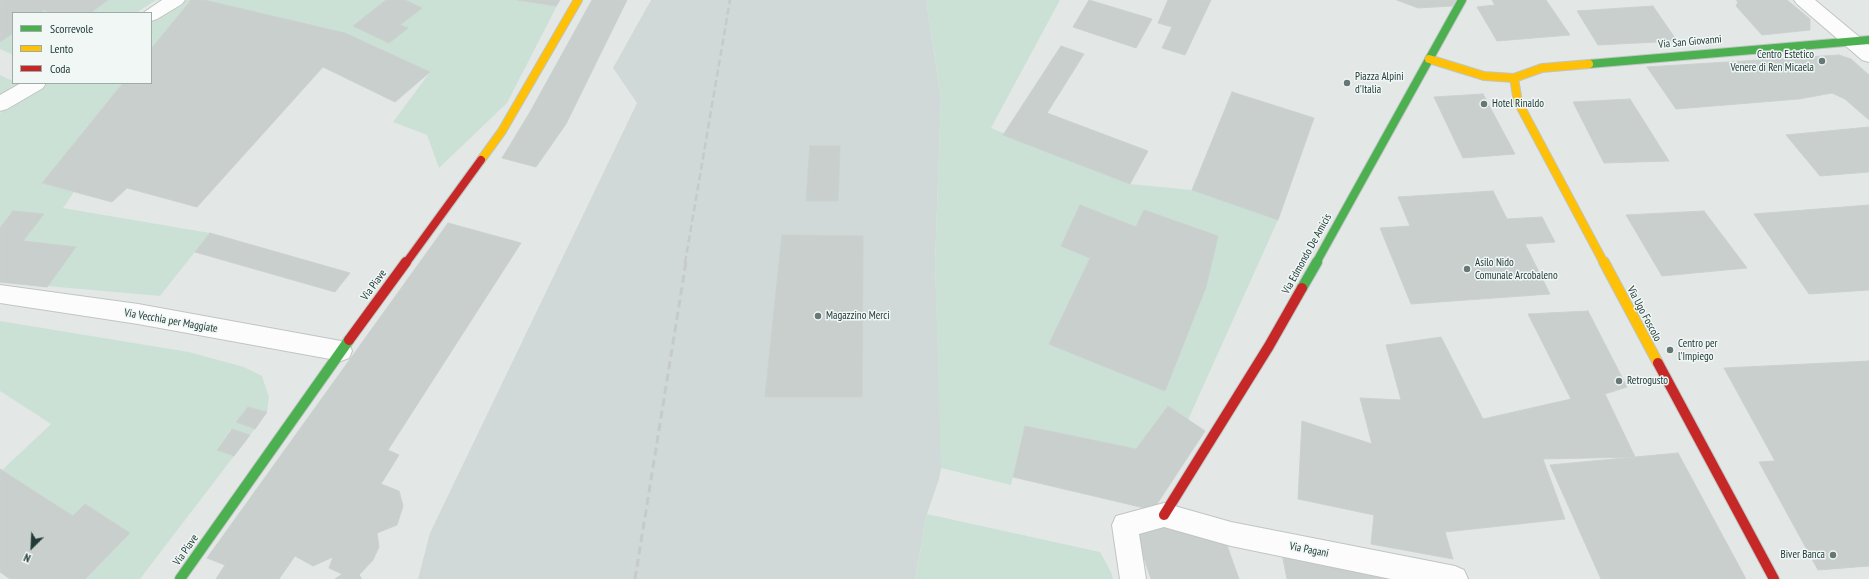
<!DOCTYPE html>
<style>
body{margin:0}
#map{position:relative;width:1869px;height:579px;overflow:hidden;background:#e3e8e7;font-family:"PT Sans Narrow",sans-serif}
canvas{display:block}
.legend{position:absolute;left:12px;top:12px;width:140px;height:72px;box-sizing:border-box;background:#f0f7f5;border:1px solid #9daca9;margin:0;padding:5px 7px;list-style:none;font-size:12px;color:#213b38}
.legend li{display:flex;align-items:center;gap:8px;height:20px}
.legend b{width:20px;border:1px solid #9daca9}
.north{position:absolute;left:12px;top:527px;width:40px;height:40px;-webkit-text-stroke:3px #f0f7f5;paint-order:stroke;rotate:204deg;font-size:11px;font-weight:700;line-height:16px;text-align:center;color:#213b38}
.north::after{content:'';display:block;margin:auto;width:14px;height:18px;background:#213b38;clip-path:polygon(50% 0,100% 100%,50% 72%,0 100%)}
</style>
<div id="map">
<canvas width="1869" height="579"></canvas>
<ul class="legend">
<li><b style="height:5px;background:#4caf50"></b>Scorrevole</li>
<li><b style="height:5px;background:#ffc107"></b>Lento</li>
<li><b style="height:5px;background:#c62828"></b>Coda</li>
</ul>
<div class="north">N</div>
</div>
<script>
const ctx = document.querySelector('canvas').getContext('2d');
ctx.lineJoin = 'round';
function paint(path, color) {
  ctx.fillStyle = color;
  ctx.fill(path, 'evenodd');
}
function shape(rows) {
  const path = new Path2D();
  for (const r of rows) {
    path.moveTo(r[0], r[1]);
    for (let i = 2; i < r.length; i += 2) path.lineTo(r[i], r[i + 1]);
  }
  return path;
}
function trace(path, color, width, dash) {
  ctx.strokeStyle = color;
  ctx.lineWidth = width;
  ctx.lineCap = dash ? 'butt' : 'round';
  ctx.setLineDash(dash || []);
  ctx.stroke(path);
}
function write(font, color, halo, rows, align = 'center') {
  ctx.font = font + ' "PT Sans Narrow",sans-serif';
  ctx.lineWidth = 3;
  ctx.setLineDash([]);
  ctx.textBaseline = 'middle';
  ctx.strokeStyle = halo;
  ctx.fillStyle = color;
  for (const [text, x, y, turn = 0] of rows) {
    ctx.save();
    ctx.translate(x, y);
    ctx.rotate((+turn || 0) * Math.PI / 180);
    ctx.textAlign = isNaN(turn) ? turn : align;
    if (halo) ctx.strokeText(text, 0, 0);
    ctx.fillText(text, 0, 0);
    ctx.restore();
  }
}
paint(shape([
 [651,0,926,0,941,99,935,263,942,464,939,479,927,514,915,579,418,579,430,533,637,103,613,68]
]), '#d0d9d7');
paint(shape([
 [0,0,156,0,136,13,13,13,13,55,0,49],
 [183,0,191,0,151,49,151,20],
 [204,0,560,0,507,103,439,168,427,135,393,122,430,72,345,33],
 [926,0,1060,0,991,128,1130,184,1192,190,1278,220,1188,420,1168,406,1136,449,1025,426,1011,485,941,468,935,263,941,99],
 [0,75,13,81,13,83,20,85,0,96],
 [48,83,123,83,42,183,74,192,63,208,210,233,160,296,0,282,0,113],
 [0,321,189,352,244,367,262,376,269,397,267,412,248,407,236,422,255,429,250,435,231,429,217,449,234,456,140,579,85,579,130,533,85,504,73,516,2,470,51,424,0,391],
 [927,514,1100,552,1111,572,1113,579,915,579]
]), '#cce1d6');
const building = shape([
 [0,0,108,0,90,13,52,13,44,10,40,13,13,13,13,33,0,42,0,0],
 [191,0,204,0,345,33,430,72,395,102,323,67,197,207,127,188,112,202,42,183,123,83,151,83,151,49,191,0],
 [386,0,405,0,422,8,400,25,408,28,389,43,353,26,386,0],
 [518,0,560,0,556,6,518,0],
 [592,0,627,0,566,124,536,167,502,158,530,112,592,0],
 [1089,0,1152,19,1136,48,1073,27,1089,0],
 [1168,0,1211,0,1185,55,1162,48,1172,27,1158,23,1168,0],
 [1397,0,1456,0,1452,6,1418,8,1397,0],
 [1492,0,1546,0,1570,35,1497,41,1477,7,1495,5,1492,0],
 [1736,0,1787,0,1810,19,1810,30,1762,35,1736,6,1738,2,1736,0],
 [1653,6,1677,41,1598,45,1577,11,1653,6],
 [1061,46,1084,54,1047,113,1148,151,1130,184,1003,135,1061,46],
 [1839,55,1851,59,1869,75,1869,120,1845,99,1832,93,1799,99,1676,109,1647,67,1839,55],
 [1232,92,1314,118,1278,220,1192,190,1232,92],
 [1483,94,1515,154,1463,158,1434,97,1483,94],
 [1630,99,1669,161,1604,163,1573,102,1630,99],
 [1869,127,1869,172,1820,176,1786,135,1869,127],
 [810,146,840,146,838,201,806,201,810,146],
 [1493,191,1507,219,1542,217,1555,242,1525,244,1550,294,1411,304,1380,228,1410,226,1398,197,1493,191],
 [1080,205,1136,227,1144,210,1218,236,1206,287,1096,246,1090,258,1061,246,1080,205],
 [1869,205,1869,290,1809,294,1754,214,1869,205],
 [13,211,44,214,23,241,76,247,47,287,0,282,0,228,13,211],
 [1704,211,1747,268,1662,276,1626,215,1704,211],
 [448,223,521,243,388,450,399,455,381,484,399,491,403,506,397,525,377,533,379,547,373,560,359,575,362,579,335,579,342,574,329,568,333,557,313,566,295,556,279,579,216,579,225,565,207,558,448,223],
 [210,233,350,273,335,292,195,252,210,233],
 [782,235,863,236,862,397,765,397,782,235],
 [1096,246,1206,287,1165,391,1049,344,1096,246],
 [1588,311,1627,387,1605,394,1635,457,1543,459,1565,519,1445,532,1453,559,1371,544,1374,515,1298,499,1302,421,1372,444,1360,398,1401,400,1386,345,1441,337,1483,419,1571,399,1528,314,1588,311],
 [1869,361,1869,566,1818,570,1759,462,1775,461,1724,368,1869,361],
 [1168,406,1205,431,1153,510,1013,477,1025,426,1136,449,1168,406],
 [248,407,267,412,255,429,236,422,248,407],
 [232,429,250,435,234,456,217,450,232,429],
 [1678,453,1746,579,1601,579,1550,465,1678,453],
 [0,469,73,516,85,504,130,533,85,579,10,579,0,572,0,469],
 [1150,524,1224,537,1239,579,1151,579,1136,534,1150,524],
 [1282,554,1423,579,1287,579,1282,554]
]);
paint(building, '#c9cfcd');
trace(building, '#cbd1d0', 1);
const street = shape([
 [162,0,185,0,182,4,157,19,151,21,151,13,143,13,162,0],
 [1794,0,1815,0,1869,45,1869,62,1862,60,1797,4,1794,0],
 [21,83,46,83,43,88,7,109,0,111,0,95,21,83],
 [0,285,138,304,341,341,349,344,352,351,349,358,341,361,138,324,0,303,0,285],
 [1164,503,1231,522,1455,566,1464,570,1468,579,1391,579,1231,546,1164,527,1139,534,1146,579,1120,579,1112,525,1116,516,1164,503]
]);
const fastFar1 = shape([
 [1589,64,1869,40],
 [1316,263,1462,0]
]);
const fast = shape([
 [1302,288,1317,262],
 [180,579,349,340]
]);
const slowFar1 = shape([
 [1429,59,1484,76,1514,78,1542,68,1589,64],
 [1514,78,1518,102,1604,263],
 [481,160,502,131,578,0]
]);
const slow = shape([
 [1604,262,1658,363]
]);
const jamFar1 = shape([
 [406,263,481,160]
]);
const jam = shape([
 [349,340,406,262],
 [1658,363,1774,579],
 [1164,515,1269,346,1302,288]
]);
trace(street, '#c0c5c4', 2);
trace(fastFar1, '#bec6c4', 10);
trace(fast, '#bec6c4', 12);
trace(slowFar1, '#bec6c4', 10);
trace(slow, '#bec6c4', 12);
trace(jamFar1, '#bec6c4', 10);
trace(jam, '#bec6c4', 12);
paint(street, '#fbfcfb');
trace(fastFar1, '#4caf50', 8);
trace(fast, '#4caf50', 10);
trace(slowFar1, '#ffc107', 8);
trace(slow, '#ffc107', 10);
trace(jamFar1, '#c62828', 8);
trace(jam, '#c62828', 10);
trace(shape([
 [685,263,730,0]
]), '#c6cac9', 2.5, [7, 3.5]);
trace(shape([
 [635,579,686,262]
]), '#c6cac9', 3, [8, 4.5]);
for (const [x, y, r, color] of [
 [1822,61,4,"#657875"],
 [1347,83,4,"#657875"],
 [1484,104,4,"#657875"],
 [1467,269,4,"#657875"],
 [818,316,4,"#657875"],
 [1670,350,4,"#657875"],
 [1619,381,4,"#657875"],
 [1833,555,4,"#657875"]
]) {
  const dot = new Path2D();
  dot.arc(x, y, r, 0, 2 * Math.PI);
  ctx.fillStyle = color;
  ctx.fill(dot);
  trace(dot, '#f0f7f5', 1.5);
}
write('11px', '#213b38', '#f0f7f5', [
 ["Via San Giovanni",1690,42,-5],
 ["Via Edmondo De Amicis",1307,254,-61],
 ["Via Piave",374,285,-54],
 ["Via Ugo Foscolo",1644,314,62],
 ["Via Vecchia per Maggiate",171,321,10],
 ["Via Piave",186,550,-55],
 ["Via Pagani",1309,550,11]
]);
write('11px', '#213b38', '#f0f7f5', [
 ["Centro Estetico",1814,55,"right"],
 ["Venere di Ren Micaela",1814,68,"right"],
 ["Piazza Alpini",1355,77],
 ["d'Italia",1355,90],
 ["Hotel Rinaldo",1492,104],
 ["Asilo Nido",1475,263],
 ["Comunale Arcobaleno",1475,276],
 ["Magazzino Merci",826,316],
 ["Centro per",1678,344],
 ["l'Impiego",1678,357],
 ["Retrogusto",1627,381],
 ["Biver Banca",1825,555,"right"]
], 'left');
</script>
